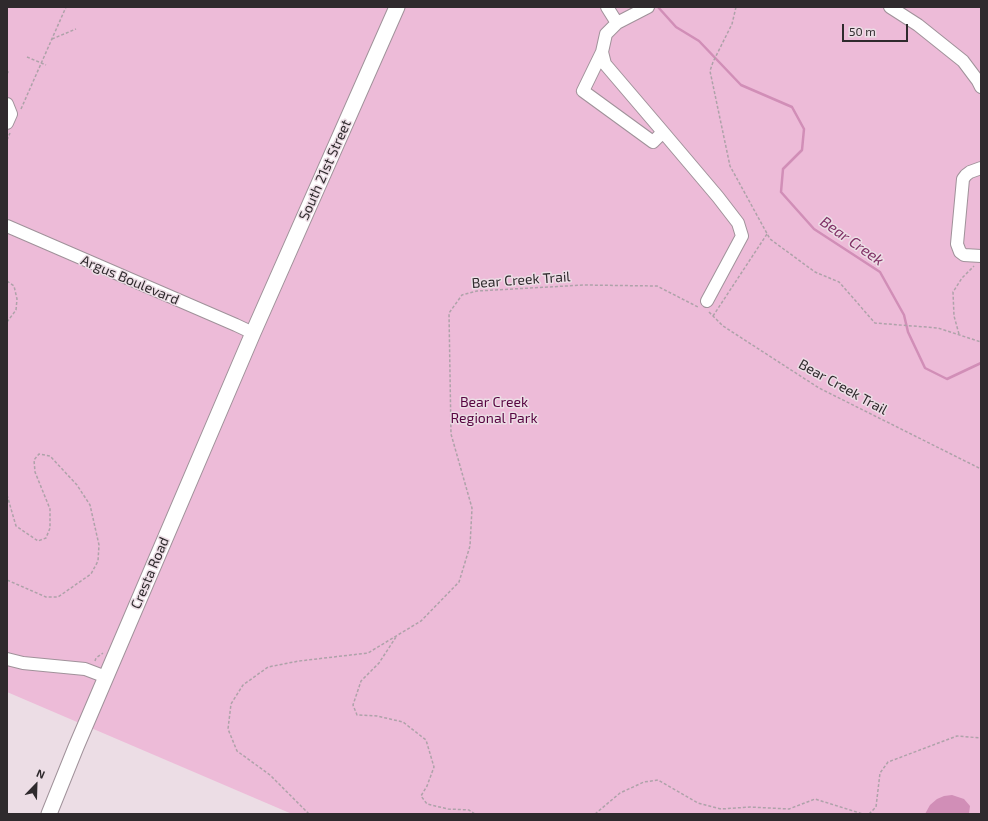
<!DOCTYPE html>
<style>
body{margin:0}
#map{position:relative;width:988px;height:821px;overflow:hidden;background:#ecdde5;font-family:"Exo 2",sans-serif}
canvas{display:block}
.frame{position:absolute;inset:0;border:8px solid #2f2a2d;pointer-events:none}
.north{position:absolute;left:16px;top:765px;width:40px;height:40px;-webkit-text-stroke:3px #ecdde5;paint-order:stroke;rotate:23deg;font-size:11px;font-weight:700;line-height:16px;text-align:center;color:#2f2a2d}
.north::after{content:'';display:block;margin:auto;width:14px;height:18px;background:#2f2a2d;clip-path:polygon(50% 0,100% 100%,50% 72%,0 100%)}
.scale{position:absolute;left:842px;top:24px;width:66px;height:18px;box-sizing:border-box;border:2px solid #2f2a2d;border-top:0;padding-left:5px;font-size:12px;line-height:14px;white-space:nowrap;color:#2f2a2d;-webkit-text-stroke:3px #ecdde5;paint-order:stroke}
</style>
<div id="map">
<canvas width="988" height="821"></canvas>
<div class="frame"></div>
<div class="north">N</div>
<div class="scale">50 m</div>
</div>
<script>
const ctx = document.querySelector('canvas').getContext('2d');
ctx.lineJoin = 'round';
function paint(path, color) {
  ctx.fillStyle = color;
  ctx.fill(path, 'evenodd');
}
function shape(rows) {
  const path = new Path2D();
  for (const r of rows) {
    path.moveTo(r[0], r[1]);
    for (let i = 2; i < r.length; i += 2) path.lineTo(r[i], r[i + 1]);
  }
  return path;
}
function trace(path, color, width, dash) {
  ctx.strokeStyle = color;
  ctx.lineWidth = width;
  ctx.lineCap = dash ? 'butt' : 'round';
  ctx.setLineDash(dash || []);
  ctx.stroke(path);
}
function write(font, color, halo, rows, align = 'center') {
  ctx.font = font + ' "Exo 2",sans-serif';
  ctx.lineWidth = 3;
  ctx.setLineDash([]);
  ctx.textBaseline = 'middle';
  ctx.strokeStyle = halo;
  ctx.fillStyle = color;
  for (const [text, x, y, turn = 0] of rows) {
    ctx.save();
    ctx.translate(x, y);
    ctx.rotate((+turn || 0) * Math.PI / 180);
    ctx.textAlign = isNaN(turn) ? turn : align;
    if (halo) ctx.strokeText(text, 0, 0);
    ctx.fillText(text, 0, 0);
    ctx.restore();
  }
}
paint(shape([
 [7,7,981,7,981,814,292,814,7,692]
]), '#edbbd8');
paint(shape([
 [952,795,964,799,970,806,969,814,925,814,930,805,937,799,944,796]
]), '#d18eb7');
trace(shape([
 [658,7,676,27,699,41,741,85,792,107,804,129,802,150,783,169,781,192,814,229,880,272,904,315,908,332,925,368,947,379,981,363]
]), '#d18eb7', 2.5);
const minor = shape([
 [607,7,617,23],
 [890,7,918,25,963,61,978,81,981,87],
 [602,52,606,34,617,23,648,7],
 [7,104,11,114,7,123],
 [663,132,653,142,583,91,602,52,605,64,663,132,718,197,738,223,742,236,707,301],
 [981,168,970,172,966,175,963,179,957,244,960,252,964,255,981,256],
 [7,226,236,325,253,333],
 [7,659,23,663,85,669,106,677]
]);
const major = shape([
 [49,814,76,747,253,333,397,7]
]);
trace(minor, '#a0929a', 14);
trace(major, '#a0929a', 17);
trace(shape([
 [736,7,732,24,713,62,710,71,730,166,770,239,815,272,839,282,875,323,938,328,981,342],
 [52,39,76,29],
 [27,57,46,65],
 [7,74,9,70],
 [21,109,66,7],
 [7,140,10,133],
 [7,281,14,286,17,299,16,310,7,322],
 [709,312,723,326,819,388,981,469],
 [713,316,767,234],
 [959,334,954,316,953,292,962,278,974,266],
 [7,495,16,526,38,541,46,538,50,528,50,509,35,472,34,460,39,454,50,456,77,485,90,505,99,545,98,561,91,574,58,597,46,597,7,580],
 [396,637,379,663,361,681,353,705,357,715,377,716,403,722,426,740,434,767,427,786,421,796,427,804,448,809,469,810,475,814],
 [95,661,96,658,103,653],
 [309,814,270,775,237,751,228,729,231,704,243,685,268,667,299,661,368,653,421,621,459,582,470,546,472,508,451,434,449,313,462,295,477,291,584,285,657,286,698,307],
 [595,814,620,793,644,782,658,780,698,803,721,809,750,807,789,809,815,799,863,814],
 [869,814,876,807,880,773,888,762,957,736,981,738]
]), '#aea2a9', 1.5, [3, 2]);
trace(minor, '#fff', 12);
trace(major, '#fff', 15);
write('14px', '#2f2a2d', '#ecdde5', [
 ["South 21st Street",325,170,-66],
 ["Argus Boulevard",130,280,23],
 ["Bear Creek Trail",521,280,-4],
 ["Bear Creek Trail",843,387,29],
 ["Cresta Road",150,573,-67]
]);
write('14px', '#570541', '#ecdde5', [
 ["Bear Creek",494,402],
 ["Regional Park",494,418]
]);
write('italic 15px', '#803166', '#ecdde5', [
 ["Bear Creek",852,241,35]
]);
</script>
